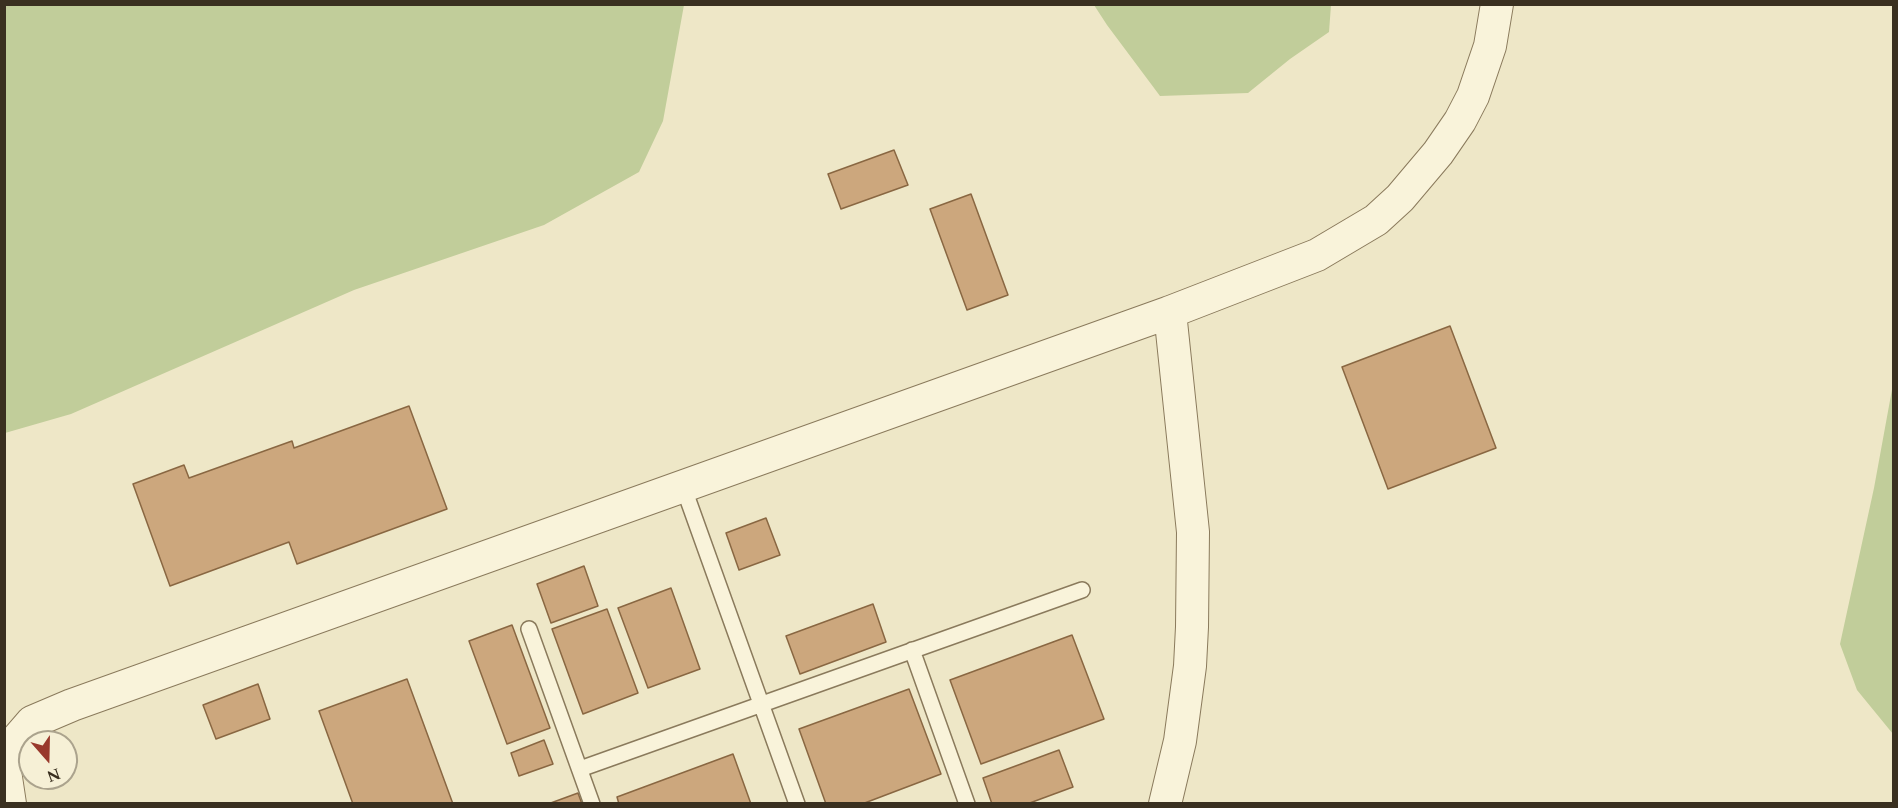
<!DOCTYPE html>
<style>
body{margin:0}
#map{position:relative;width:1898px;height:808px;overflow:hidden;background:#eee7c7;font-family:Spectral,serif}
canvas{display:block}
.frame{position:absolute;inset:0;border:6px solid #3a3020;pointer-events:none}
.north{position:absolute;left:18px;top:730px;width:60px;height:60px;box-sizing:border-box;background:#f6f0d6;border:2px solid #aba38d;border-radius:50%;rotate:160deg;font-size:16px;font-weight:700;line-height:24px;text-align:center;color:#3a3020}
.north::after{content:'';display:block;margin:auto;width:21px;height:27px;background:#99392c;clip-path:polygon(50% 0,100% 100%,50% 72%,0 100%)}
</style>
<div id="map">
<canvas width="1898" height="808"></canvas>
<div class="frame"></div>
<div class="north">N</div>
</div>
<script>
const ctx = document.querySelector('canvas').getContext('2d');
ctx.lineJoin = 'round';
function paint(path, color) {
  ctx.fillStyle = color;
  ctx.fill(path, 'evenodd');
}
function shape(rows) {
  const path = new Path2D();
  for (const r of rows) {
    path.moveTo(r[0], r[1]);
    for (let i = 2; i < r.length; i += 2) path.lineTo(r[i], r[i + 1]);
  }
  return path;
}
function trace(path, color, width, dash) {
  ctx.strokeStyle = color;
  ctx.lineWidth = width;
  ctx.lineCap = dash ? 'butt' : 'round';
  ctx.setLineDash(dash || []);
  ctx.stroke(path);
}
paint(shape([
 [5,4,684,4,684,5,663,121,639,172,544,225,354,290,71,414,5,433],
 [1094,5,1331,5,1329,32,1290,59,1248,93,1160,96,1107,25],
 [1893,384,1893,734,1857,690,1840,644,1874,488]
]), '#c1cd9a');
const building = shape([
 [894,150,908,185,841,209,828,174,894,150],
 [971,194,1008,295,967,310,930,209,971,194],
 [1450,326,1496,448,1388,489,1342,367,1450,326],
 [409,406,447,509,297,564,289,542,170,586,133,484,184,465,189,478,292,441,294,448,409,406],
 [766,518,780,555,739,570,726,533,766,518],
 [584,566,598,606,551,623,537,584,584,566],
 [671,588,700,669,648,688,618,608,671,588],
 [873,604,886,642,800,674,786,636,873,604],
 [607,609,638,693,583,714,552,629,607,609],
 [512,625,550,728,507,744,469,641,512,625],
 [1072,635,1104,719,981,764,950,680,1072,635],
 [407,679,453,804,353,804,319,711,407,679],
 [258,684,270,719,216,739,203,705,258,684],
 [909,689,941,774,862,804,826,804,799,729,909,689],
 [544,740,553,764,519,776,511,753,544,740],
 [1059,750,1073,787,1027,804,992,804,983,778,1059,750],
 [733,754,751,804,619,804,617,797,733,754],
 [578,793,582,804,548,804,578,793]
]);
paint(building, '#cca77d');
trace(building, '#896742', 1.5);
const service = shape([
 [683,486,797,804],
 [529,629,592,804],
 [912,650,967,804],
 [580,769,1082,590]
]);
const minor = shape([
 [10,804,5,771,12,745,32,722,72,705,1170,312,1317,255,1376,220,1400,198,1438,153,1460,121,1473,96,1490,46,1497,4],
 [1165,804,1180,741,1190,666,1192,627,1193,532,1170,312]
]);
trace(service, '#8a7a5c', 18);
trace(minor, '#8a7a5c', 34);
trace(service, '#f9f3da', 15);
trace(minor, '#f9f3da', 32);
</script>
